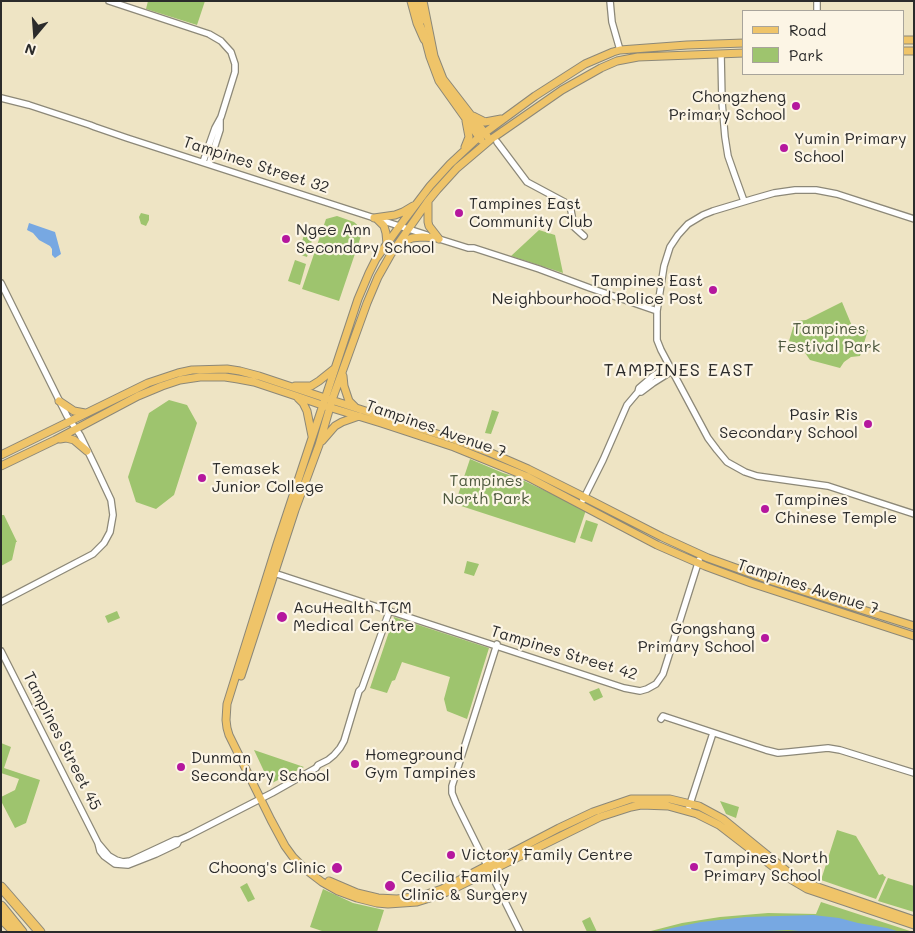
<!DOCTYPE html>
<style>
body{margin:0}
#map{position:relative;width:915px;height:933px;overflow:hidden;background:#eee4c4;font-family:Mali,sans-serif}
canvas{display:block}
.frame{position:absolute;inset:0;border:2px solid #2b2b2b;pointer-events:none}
.legend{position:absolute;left:742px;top:10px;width:162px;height:65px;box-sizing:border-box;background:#fcf5e5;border:1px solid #a8a49b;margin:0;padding:6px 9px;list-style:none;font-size:15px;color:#2b2b2b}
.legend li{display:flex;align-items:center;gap:10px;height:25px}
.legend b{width:25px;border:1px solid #a8a49b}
.north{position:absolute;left:10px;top:10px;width:50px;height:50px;-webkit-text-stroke:4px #fcf5e5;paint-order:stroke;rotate:198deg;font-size:14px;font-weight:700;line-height:20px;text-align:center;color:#2b2b2b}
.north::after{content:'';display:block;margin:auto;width:18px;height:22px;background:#2b2b2b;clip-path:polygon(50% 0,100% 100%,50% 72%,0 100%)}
</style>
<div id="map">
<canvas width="915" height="933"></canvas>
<div class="frame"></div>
<ul class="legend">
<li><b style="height:6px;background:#efc469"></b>Road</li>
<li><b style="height:14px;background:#9ec46e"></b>Park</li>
</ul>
<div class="north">N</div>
</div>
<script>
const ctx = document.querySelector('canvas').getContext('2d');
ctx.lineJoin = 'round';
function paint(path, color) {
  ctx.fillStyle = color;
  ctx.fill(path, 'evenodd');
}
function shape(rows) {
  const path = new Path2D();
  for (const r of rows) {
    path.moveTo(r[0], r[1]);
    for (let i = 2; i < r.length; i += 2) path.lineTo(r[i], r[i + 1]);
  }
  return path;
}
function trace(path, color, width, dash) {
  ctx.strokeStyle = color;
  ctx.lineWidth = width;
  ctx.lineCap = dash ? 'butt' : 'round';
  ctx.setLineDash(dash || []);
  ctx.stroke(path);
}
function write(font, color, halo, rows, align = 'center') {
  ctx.font = font + ' Mali,sans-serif';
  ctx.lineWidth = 4.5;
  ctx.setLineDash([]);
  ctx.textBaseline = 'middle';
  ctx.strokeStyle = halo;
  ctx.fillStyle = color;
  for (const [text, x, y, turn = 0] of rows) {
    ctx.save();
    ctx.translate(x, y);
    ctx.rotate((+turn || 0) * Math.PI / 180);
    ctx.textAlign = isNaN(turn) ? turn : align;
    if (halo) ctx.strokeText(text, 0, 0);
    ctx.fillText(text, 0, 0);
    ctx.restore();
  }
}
paint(shape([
 [148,1,205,1,197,25,146,9],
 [141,213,149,215,149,220,146,226,141,224,139,217],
 [337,216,354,222,363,230,339,301,302,289,326,219],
 [539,230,555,235,563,273,511,256],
 [304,235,313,237,307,257,298,254],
 [295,260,306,264,300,285,288,281],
 [842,302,852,326,868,330,860,356,851,357,844,362,840,368,810,360,799,344,789,341,795,321,806,320],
 [169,400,187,405,197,423,174,495,156,509,136,502,128,477,149,413],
 [492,410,499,412,491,434,485,433],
 [470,459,503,473,516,477,586,510,575,543,455,504],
 [1,515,4,515,17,542,16,542,12,560,1,566],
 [586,520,598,524,592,542,580,538],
 [467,561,479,564,474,576,464,573],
 [117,611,120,618,108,623,105,616],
 [394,617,489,648,467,719,447,711,444,699,450,677,402,662,395,680,392,681,387,693,370,688],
 [599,688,603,697,594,701,589,692],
 [1,743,11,747,4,768,40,780,26,823,15,828,1,801,1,797,15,790,19,779,1,773],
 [254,750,304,767,270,784],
 [720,801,739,807,736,818,726,814],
 [837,830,856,836,879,875,883,874,884,876,886,877,876,899,821,880],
 [888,878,914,886,914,912,878,901],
 [247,883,255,899,248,902,240,887],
 [323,889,353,903,384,910,377,932,325,932,310,927],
 [821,902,913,932,647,932,682,923,720,917,768,913,816,914],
 [590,917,597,932,587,932,582,921]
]), '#9ec46e');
paint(shape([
 [29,223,55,232,61,254,55,258,52,255,52,249,50,246,39,240,33,233,27,230],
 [813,915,839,918,858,923,887,928,900,932,810,932,788,930,748,932,653,932,701,922,746,917]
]), '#77a8e2');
const minor = shape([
 [109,1,209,34,221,41,231,52,235,64,235,72,221,117,215,128,203,162],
 [610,1,612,22,620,50],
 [817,1,817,11],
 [721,54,722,102,725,137,728,156,735,176,744,201],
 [1,98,29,105,90,125,95,127,127,138,427,235],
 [497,142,527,182,570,205,574,227,584,236],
 [209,164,220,130,220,120],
 [914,219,837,194,816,190,795,190,774,193,753,199,713,211,703,215,688,224,678,235,670,247,664,266,657,311,657,340,661,350,708,438,717,450,727,462,745,472,757,476,828,486,914,514],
 [436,238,468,248,474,248,539,269,590,288,657,311],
 [1,283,58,398,67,416,80,435,96,468,111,500,113,515,110,532,104,543,93,554,1,602],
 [638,392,641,392,653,383,672,371],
 [583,500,603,460,627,405,638,392,639,388,653,376,669,366],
 [271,572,624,688,640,691,647,689,656,684,663,674,699,560],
 [497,644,452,786,452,793,456,803,520,932],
 [1,651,98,843,100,851,104,856,115,864,128,865,156,854,177,844,179,840],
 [661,719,663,716,766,750,778,753,789,752,828,748,840,750,914,773],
 [689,807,713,733],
 [98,843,109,856,116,860,123,862,130,861,175,840,179,840,188,836,272,793,316,768,318,765,328,760,334,755,340,748,344,741,359,691,362,688,389,612]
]);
const major = shape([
 [418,1,421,21],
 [423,1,434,56,443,79,487,136],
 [424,34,430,57,439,81,481,140],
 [904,40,914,40],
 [744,43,687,45,620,50,613,52,585,64,535,96,479,137,450,164,430,186,399,227,376,259,369,273,358,299,277,544,227,704,226,720,227,728,229,735,271,820,285,846,293,857,305,869,322,882,338,891,357,898,377,903,388,904,417,902,433,897,447,892,600,817,631,807,641,805,668,806,697,814,719,825,785,876,807,889,914,925],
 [904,51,914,51],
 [473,116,485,122,501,119],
 [465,147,469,137,466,121],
 [428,202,428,222,429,226,439,239],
 [374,218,395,215,403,212,413,206],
 [377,219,384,226,386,233,387,244],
 [401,243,412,238,422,237,437,238],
 [343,376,344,386,349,401,355,407],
 [295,386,311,386,319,381,334,369],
 [298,398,303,403,307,411,312,436],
 [59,401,74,411,85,413],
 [60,439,66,438,74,440,87,451],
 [322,441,335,426,342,422,359,416],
 [1,455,148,383,178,373,192,370,227,369,240,371,259,376,325,398,453,439,491,453,528,469,578,494,662,537,708,558,775,582,914,626],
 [1,466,55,440,138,396,162,386,180,380,200,377,225,377,238,379,254,382,296,396,322,405,381,423,454,447,528,477,657,545,705,566,751,583,914,636],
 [241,676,295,510,319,445,332,400,367,303,378,277,391,254,428,201,437,190,457,168,490,140,562,90,601,68,617,61,638,57,744,53],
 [329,881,357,893,378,898,397,899,421,896,442,889,559,828,593,812,631,799,670,799,699,806,723,819,788,872,797,878,809,884,914,920]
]);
const highway = shape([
 [412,1,418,23,425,39],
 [1,887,40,932],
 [1,906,22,932],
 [1,918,15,932]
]);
trace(minor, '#8c8878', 8);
trace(major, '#8c8878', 9);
trace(highway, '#8c8878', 11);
trace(minor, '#fff', 5.5);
trace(major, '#efc469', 7);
trace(highway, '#efc469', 9);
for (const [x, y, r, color] of [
 [796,106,5,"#b5179e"],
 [784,148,5,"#b5179e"],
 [459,213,5,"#b5179e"],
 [286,239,5,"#b5179e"],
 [713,290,5,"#b5179e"],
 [868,424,5,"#b5179e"],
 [202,478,5,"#b5179e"],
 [765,509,5,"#b5179e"],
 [282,617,6,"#b5179e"],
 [765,638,5,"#b5179e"],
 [355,764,5,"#b5179e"],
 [181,767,5,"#b5179e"],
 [451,855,5,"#b5179e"],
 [694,867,5,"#b5179e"],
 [337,868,6,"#b5179e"],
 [390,886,6,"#b5179e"]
]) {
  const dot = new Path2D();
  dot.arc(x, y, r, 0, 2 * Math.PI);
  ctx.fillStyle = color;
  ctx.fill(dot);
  trace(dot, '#fcf5e5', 2);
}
write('16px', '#2b2b2b', '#fcf5e5', [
 ["Chongzheng",786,97,"right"],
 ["Primary School",786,115,"right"],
 ["Yumin Primary",794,139],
 ["School",794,157],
 ["Tampines East",469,204],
 ["Community Club",469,222],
 ["Ngee Ann",296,230],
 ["Secondary School",296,248],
 ["Tampines East",703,281,"right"],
 ["Neighbourhood Police Post",703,299,"right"],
 ["Pasir Ris",858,415,"right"],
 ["Secondary School",858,433,"right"],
 ["Temasek",212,469],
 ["Junior College",212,487],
 ["Tampines",775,500],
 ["Chinese Temple",775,518],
 ["AcuHealth TCM",293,608],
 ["Medical Centre",293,626],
 ["Gongshang",755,629,"right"],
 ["Primary School",755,647,"right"],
 ["Homeground",365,755],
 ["Gym Tampines",365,773],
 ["Dunman",191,758],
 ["Secondary School",191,776],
 ["Victory Family Centre",461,855],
 ["Tampines North",704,858],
 ["Primary School",704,876],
 ["Choong's Clinic",326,868,"right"],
 ["Cecilia Family",401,877],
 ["Clinic & Surgery",401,895]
], 'left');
write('16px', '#2b2b2b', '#fcf5e5', [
 ["Tampines Street 32",256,165,18],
 ["Tampines Avenue 7",436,429,19],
 ["Tampines Avenue 7",808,587,18],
 ["Tampines Street 42",564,653,17],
 ["Tampines Street 45",62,741,63]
]);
write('16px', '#4e593f', '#fcf5e5', [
 ["Tampines",829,329],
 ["Festival Park",829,347],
 ["Tampines",486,481],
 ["North Park",486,499]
]);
ctx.letterSpacing = '1px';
write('18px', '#2b2b2b', '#fcf5e5', [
 ["TAMPINES EAST",679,370]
]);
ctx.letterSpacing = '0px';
</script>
